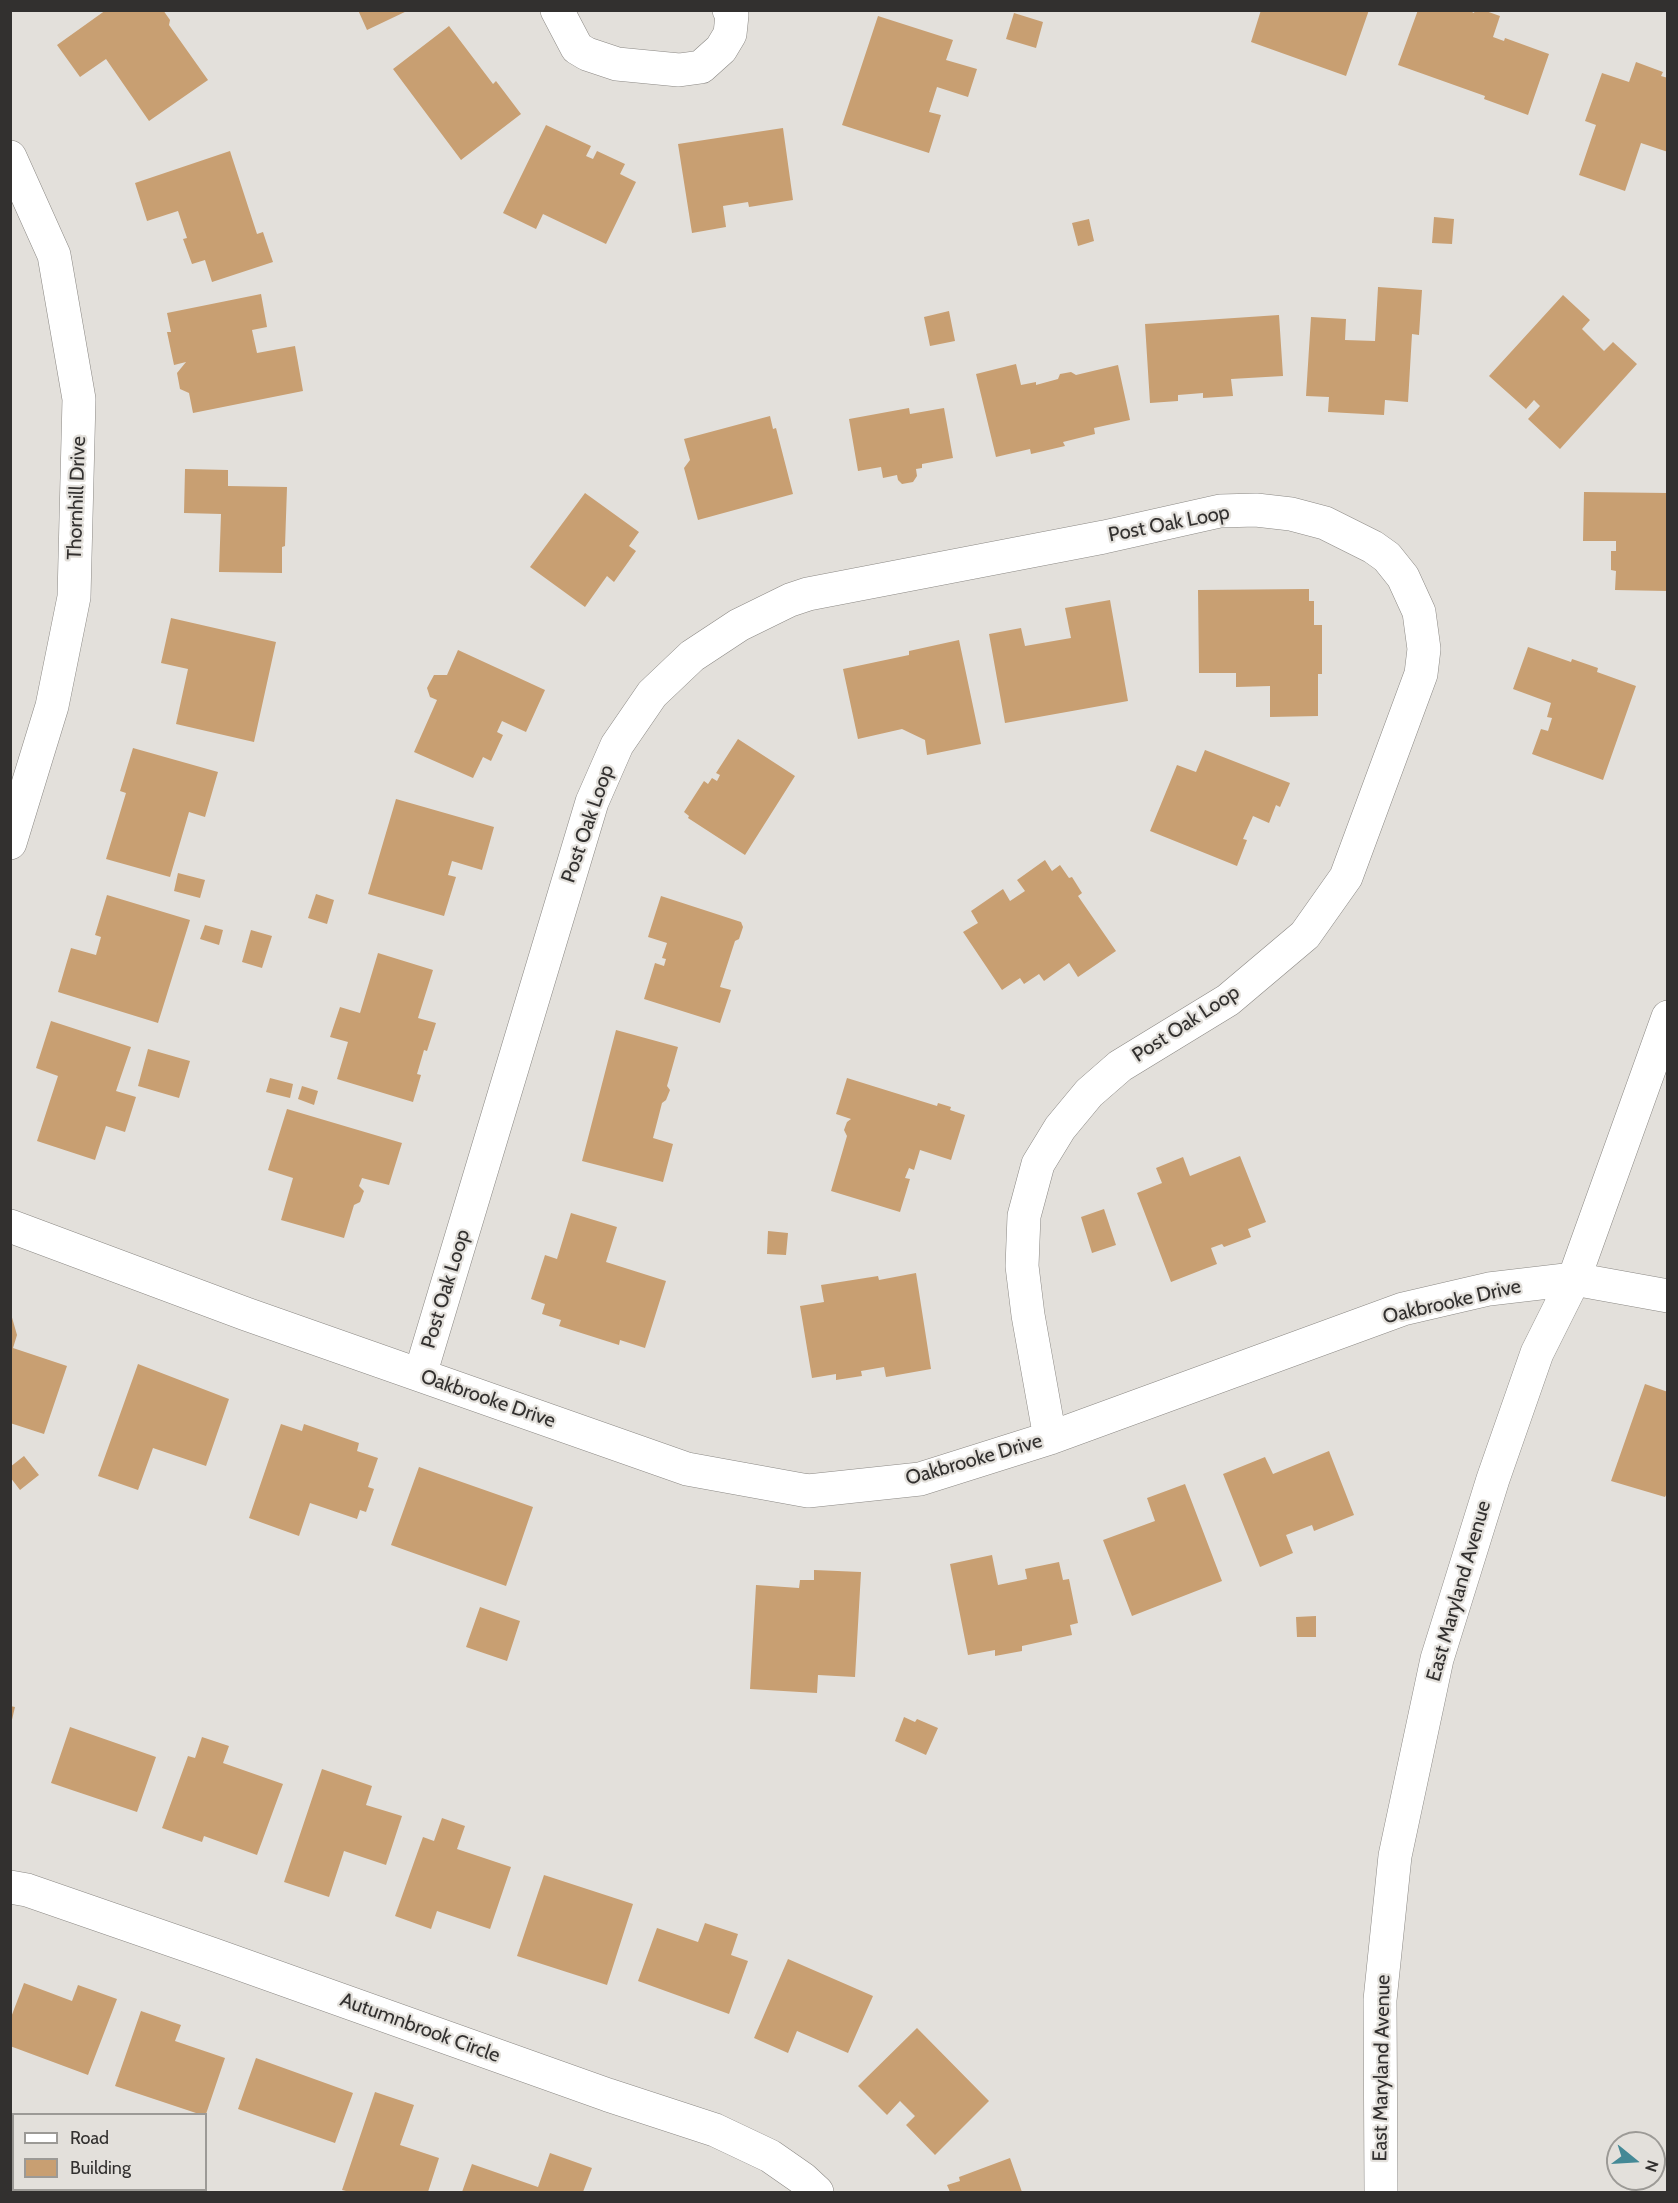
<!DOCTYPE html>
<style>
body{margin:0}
#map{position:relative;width:1678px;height:2203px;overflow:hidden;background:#e3e0db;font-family:Cabin,sans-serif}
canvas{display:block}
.frame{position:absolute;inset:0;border:12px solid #32302f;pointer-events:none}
.legend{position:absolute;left:12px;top:2113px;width:195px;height:78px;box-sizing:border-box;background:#e3e0db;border:2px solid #9c9a96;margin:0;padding:8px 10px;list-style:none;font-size:18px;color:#32302f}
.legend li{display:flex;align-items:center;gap:12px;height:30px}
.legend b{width:30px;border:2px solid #9c9a96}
.north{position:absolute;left:1606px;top:2131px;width:60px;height:60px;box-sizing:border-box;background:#e3e0db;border:2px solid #9c9a96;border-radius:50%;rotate:108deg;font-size:16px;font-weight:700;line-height:24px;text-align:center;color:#32302f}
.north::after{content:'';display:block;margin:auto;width:21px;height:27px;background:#448996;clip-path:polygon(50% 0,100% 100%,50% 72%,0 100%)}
</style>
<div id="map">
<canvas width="1678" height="2203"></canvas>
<div class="frame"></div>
<ul class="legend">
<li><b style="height:8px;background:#fff"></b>Road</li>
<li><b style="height:16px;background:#c89f72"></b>Building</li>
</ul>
<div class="north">N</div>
</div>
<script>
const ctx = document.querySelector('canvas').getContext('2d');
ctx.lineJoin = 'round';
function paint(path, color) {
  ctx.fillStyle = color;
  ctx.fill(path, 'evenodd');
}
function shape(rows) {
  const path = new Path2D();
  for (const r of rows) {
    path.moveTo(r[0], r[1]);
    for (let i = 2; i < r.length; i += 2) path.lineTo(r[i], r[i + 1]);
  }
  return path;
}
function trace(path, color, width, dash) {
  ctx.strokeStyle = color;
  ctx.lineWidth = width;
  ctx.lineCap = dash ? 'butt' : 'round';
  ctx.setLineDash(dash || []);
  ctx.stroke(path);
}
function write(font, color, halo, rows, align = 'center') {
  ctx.font = font + ' Cabin,sans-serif';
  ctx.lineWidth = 4.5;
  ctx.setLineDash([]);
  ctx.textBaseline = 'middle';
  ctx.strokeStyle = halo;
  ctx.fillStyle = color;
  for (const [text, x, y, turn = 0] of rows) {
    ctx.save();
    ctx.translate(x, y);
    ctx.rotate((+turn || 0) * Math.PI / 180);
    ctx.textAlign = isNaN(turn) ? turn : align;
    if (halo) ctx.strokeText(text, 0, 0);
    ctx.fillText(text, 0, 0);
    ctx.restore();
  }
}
paint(shape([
 [106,10,163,10,170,20,169,25,208,80,149,121,106,59,80,77,57,45],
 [358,10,409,10,367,30],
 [1261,10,1369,10,1346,76,1251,42],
 [1418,10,1468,10,1474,13,1475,10,1483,10,1500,16,1493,37,1504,41,1505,38,1549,54,1528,115,1484,99,1485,96,1398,65],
 [1014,13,1043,22,1036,48,1006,39],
 [878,16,953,40,946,60,977,69,968,97,937,87,929,112,941,115,929,153,842,125],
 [449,26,493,84,496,81,521,114,461,160,393,69],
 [1636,62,1663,72,1661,76,1668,78,1668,152,1641,143,1625,191,1579,175,1596,125,1585,121,1602,73,1629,82],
 [546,125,591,146,586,156,593,159,597,151,625,164,620,174,636,182,606,244,543,214,536,229,503,213],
 [783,128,793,200,749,207,748,202,723,206,726,227,692,233,678,144],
 [230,151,257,234,263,232,273,262,212,282,205,260,192,264,183,239,187,238,178,211,147,221,135,183],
 [1434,217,1454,219,1452,244,1432,243],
 [1089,219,1094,241,1078,246,1072,223],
 [1378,287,1422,290,1419,335,1412,334,1408,402,1385,400,1384,415,1328,412,1329,397,1306,396,1311,317,1346,319,1345,340,1375,341],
 [261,294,267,327,252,330,257,353,295,346,303,391,193,413,189,393,180,389,177,373,186,362,174,365,167,332,171,332,167,313],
 [1563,295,1590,320,1582,329,1604,351,1613,342,1637,364,1560,449,1528,419,1540,406,1534,400,1526,409,1489,376],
 [949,311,955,341,930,346,924,317],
 [1279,315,1283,376,1231,379,1233,396,1203,398,1203,393,1178,395,1178,401,1150,403,1145,324],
 [1016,364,1021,385,1036,382,1036,385,1058,379,1060,374,1071,372,1076,375,1118,365,1130,420,1094,428,1095,434,1063,442,1065,446,1031,454,1030,449,996,457,976,374],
 [909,408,910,414,944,408,953,458,922,464,922,468,916,469,917,476,913,482,902,484,898,480,897,475,883,478,881,467,858,471,849,419],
 [770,416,773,429,776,428,793,494,698,520,684,468,690,460,684,439],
 [185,469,228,470,228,486,287,487,285,546,282,547,282,573,219,572,221,514,184,513],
 [1584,492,1668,493,1668,591,1615,590,1616,571,1611,570,1611,551,1616,551,1616,541,1583,541],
 [585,493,639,532,629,546,636,551,614,582,607,576,585,607,530,567],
 [1309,589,1309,601,1314,601,1314,625,1322,625,1322,674,1318,674,1318,716,1270,717,1270,686,1236,687,1236,673,1199,673,1198,590],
 [1110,600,1128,701,1005,723,989,634,1021,628,1025,646,1071,638,1065,608],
 [171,618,276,642,254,742,176,724,188,669,161,663],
 [959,640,981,744,927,755,925,740,902,729,858,739,843,669,909,655,909,651],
 [1528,647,1571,662,1572,659,1598,668,1597,672,1636,686,1603,780,1532,754,1541,729,1548,731,1552,718,1547,717,1551,703,1513,689],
 [458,650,545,690,526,732,502,721,497,732,503,735,491,761,483,757,473,778,414,752,437,700,430,697,427,688,434,675,447,675],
 [738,739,795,776,745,855,688,818,689,816,684,812,704,781,708,784,712,778,717,781,720,775,716,773],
 [133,748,218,772,205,817,189,812,170,877,106,859,126,793,120,791],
 [1205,750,1290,783,1280,807,1276,805,1269,823,1253,816,1243,839,1247,840,1237,866,1150,831,1177,765,1196,772],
 [396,799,494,827,482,870,452,861,448,875,456,877,444,916,368,894],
 [1045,860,1052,871,1060,865,1069,878,1072,877,1082,893,1078,896,1116,951,1078,977,1069,963,1044,981,1039,974,1024,984,1020,978,1002,990,963,932,978,923,971,911,1003,889,1010,901,1025,891,1017,880],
 [178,873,205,880,200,898,174,891],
 [316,894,334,900,327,924,308,918],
 [107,895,190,920,158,1023,58,992,71,948,96,955,101,937,95,935],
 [661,896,741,922,743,927,739,939,735,941,720,987,731,990,720,1023,644,999,655,963,664,966,666,959,662,958,667,943,648,937],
 [205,925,223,930,219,945,200,939],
 [251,930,272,936,262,968,242,962],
 [378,953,433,970,418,1018,436,1023,427,1051,424,1050,417,1074,421,1075,413,1102,337,1079,348,1042,330,1037,340,1007,360,1013],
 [51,1021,131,1047,116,1091,136,1097,125,1132,106,1126,95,1160,37,1141,58,1076,36,1068],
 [616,1030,678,1047,667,1086,670,1090,666,1100,662,1103,653,1138,673,1144,663,1182,582,1161],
 [148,1049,190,1061,179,1098,138,1086],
 [270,1078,293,1084,290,1098,266,1092],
 [847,1078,937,1106,938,1103,951,1107,950,1110,965,1115,951,1160,920,1150,914,1170,909,1168,905,1178,910,1179,900,1212,831,1191,847,1136,844,1130,847,1122,851,1119,836,1114],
 [302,1086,318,1091,314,1105,298,1099],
 [287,1109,402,1143,389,1185,362,1178,359,1186,364,1191,360,1202,354,1205,344,1238,281,1220,293,1178,268,1170],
 [1240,1156,1266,1222,1248,1229,1251,1237,1224,1247,1222,1244,1211,1248,1217,1264,1171,1282,1137,1193,1162,1183,1156,1168,1183,1157,1190,1176],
 [1104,1209,1116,1245,1092,1253,1081,1217],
 [571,1213,617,1227,606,1262,666,1281,645,1348,620,1340,619,1345,559,1326,561,1320,542,1314,545,1304,531,1299,545,1255,557,1259],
 [768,1231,788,1233,786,1255,767,1254],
 [916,1273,931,1369,886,1377,884,1367,861,1371,862,1376,836,1380,836,1374,812,1378,800,1306,824,1302,821,1285,878,1276,879,1280],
 [11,1314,17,1335,13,1348,67,1366,44,1434,10,1423],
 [138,1364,229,1399,206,1466,153,1448,138,1490,98,1476],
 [1645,1384,1668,1392,1668,1491,1665,1497,1611,1481],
 [281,1424,302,1431,304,1424,359,1443,357,1451,378,1458,368,1487,374,1489,366,1512,360,1510,357,1519,310,1503,299,1536,249,1518],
 [1329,1451,1354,1515,1314,1531,1312,1525,1286,1535,1293,1553,1260,1567,1223,1474,1265,1457,1273,1474],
 [24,1456,39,1475,20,1490,10,1477,10,1467],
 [419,1467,533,1507,506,1586,391,1545],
 [1185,1484,1222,1581,1132,1616,1103,1540,1155,1521,1147,1498],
 [992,1555,998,1585,1027,1579,1025,1569,1059,1562,1063,1580,1069,1579,1078,1623,1070,1625,1072,1635,1022,1646,1022,1651,995,1656,995,1650,968,1655,950,1564],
 [814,1570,861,1572,855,1677,818,1675,817,1693,750,1689,756,1585,799,1588,800,1580,814,1580],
 [480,1607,520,1621,507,1661,466,1647],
 [1316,1616,1316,1637,1297,1637,1296,1617],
 [10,1706,15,1707,11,1724,10,1724],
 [904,1717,915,1722,917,1719,938,1728,926,1755,895,1741],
 [70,1727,156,1757,137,1812,51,1783],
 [202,1737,229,1746,223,1763,283,1784,257,1855,204,1836,202,1842,162,1828,188,1756,195,1758],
 [322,1769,372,1786,366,1805,402,1816,386,1865,344,1851,329,1897,284,1882],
 [442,1818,465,1826,457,1849,511,1867,490,1929,437,1911,431,1929,395,1916,423,1837,434,1841],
 [544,1875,633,1904,607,1985,517,1956],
 [705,1923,738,1934,731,1955,748,1961,729,2014,638,1981,657,1928,698,1942],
 [788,1959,873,1996,848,2053,797,2031,788,2053,754,2038],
 [24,1983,72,2001,78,1985,117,1999,88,2075,10,2046,10,2020],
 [141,2011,181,2025,175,2041,225,2058,206,2114,199,2114,115,2086],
 [917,2028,989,2101,935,2155,906,2125,915,2116,900,2101,887,2115,858,2086],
 [256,2058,353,2093,335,2143,238,2109],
 [375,2092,414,2105,400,2145,439,2158,428,2192,350,2192,342,2190],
 [550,2153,592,2168,583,2192,462,2192,472,2164,538,2187],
 [1010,2158,1022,2192,950,2192,947,2185,960,2181,959,2177]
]), '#c89f72');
const minor = shape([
 [557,10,577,48,587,54,617,64,679,70,701,67,721,49,730,34,732,15,729,10],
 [10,157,54,255,79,399,74,597,52,706,10,843],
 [10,1226,246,1314,687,1469,808,1491,920,1479,1050,1438,1403,1309,1489,1289,1574,1279,1668,1296],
 [420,1375,592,802,617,745,652,694,692,656,739,625,790,600,808,594,1104,537,1220,511,1256,510,1291,514,1325,523,1373,547,1387,557,1403,577,1419,612,1424,649,1421,674,1346,877,1305,935,1228,1000,1120,1066,1089,1093,1060,1128,1038,1164,1024,1216,1022,1266,1028,1315,1050,1438],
 [10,1887,27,1890,212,1954,608,2095,715,2130,770,2156,803,2179,817,2192],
 [1381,2192,1380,2000,1395,1856,1437,1659,1493,1479,1537,1353,1574,1279,1668,1017]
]);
trace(minor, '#8b8884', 34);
trace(minor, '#fff', 33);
write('20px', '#32302f', '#e3e0db', [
 ["Thornhill Drive",77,498,-88],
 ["Post Oak Loop",1169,524,-11],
 ["Post Oak Loop",588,824,-71],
 ["Post Oak Loop",1186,1024,-33],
 ["Post Oak Loop",446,1289,-73],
 ["Oakbrooke Drive",1452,1302,-13],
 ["Oakbrooke Drive",488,1399,19],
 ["Oakbrooke Drive",974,1460,-16],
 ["East Maryland Avenue",1459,1591,-74],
 ["Autumnbrook Circle",420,2028,20],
 ["East Maryland Avenue",1382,2068,-89]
]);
</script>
